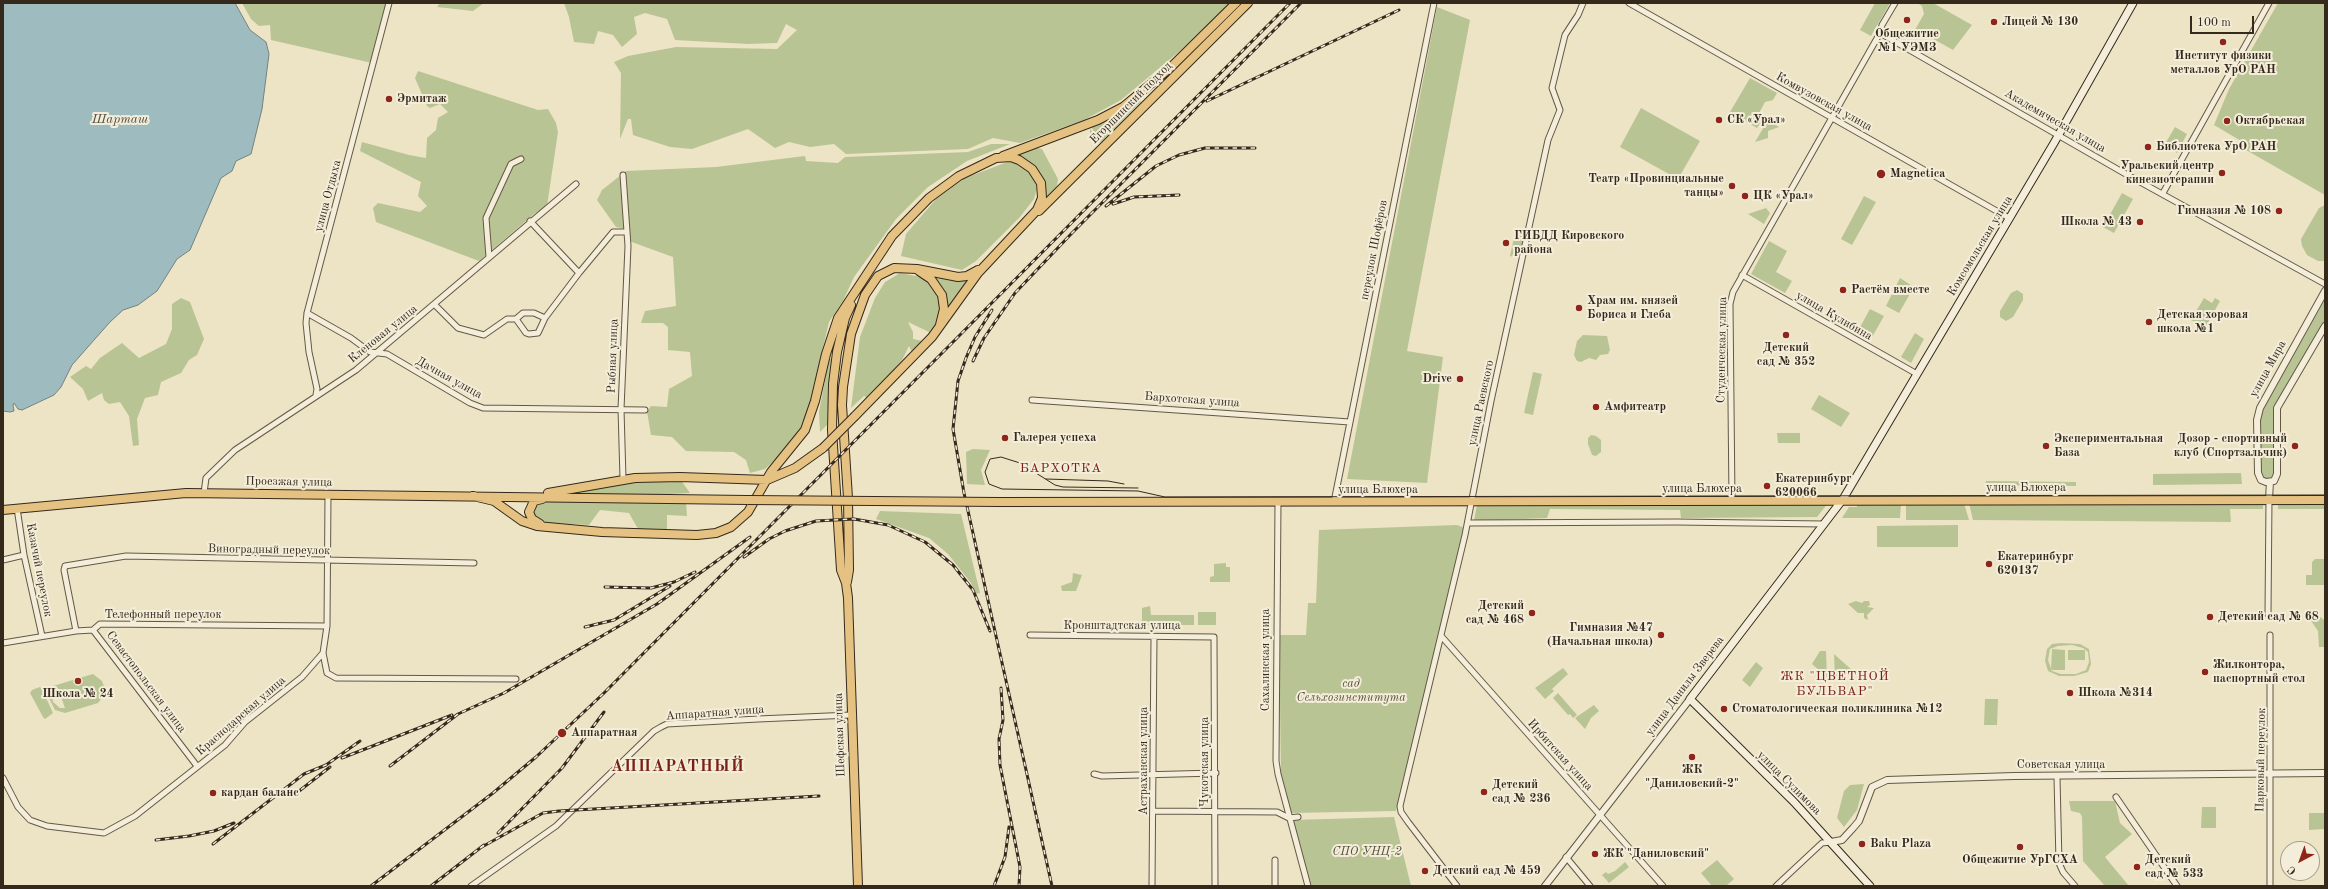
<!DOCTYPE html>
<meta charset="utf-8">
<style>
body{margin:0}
#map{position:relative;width:2328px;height:889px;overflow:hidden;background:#ede4c5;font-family:"Old Standard TT",serif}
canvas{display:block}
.frame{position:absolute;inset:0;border:4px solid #35291c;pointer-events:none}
.north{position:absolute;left:2280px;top:841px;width:40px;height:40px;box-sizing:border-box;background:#f3edd9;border:1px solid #a79f8d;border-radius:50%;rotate:221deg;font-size:11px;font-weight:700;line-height:16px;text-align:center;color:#35291c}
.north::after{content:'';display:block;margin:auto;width:14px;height:18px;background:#8f2418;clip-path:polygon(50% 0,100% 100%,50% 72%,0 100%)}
.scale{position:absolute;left:2190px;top:16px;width:64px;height:18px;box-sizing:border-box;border:2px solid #35291c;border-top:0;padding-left:5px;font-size:12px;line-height:14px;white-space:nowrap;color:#35291c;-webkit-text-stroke:3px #f3edd9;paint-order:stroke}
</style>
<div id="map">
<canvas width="2328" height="889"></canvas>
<div class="frame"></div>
<div class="north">С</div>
<div class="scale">100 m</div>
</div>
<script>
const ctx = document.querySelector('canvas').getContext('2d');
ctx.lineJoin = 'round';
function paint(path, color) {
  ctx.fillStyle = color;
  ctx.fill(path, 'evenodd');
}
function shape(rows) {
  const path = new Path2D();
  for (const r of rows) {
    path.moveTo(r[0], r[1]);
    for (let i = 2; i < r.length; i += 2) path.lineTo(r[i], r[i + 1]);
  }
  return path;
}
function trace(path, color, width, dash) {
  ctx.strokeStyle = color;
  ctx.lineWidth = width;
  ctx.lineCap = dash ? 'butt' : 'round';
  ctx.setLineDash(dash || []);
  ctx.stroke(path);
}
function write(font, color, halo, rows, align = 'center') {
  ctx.font = font + ' "Old Standard TT",serif';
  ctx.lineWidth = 4;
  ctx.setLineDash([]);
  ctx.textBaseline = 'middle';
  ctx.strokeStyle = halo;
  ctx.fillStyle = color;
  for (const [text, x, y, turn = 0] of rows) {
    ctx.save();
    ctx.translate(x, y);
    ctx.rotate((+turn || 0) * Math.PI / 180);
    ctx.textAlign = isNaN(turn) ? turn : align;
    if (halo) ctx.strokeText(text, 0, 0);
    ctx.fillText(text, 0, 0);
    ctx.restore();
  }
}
paint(shape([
 [242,3,387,3,372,63,271,40,270,25,259,26,251,19],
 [440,3,484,3,473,11,437,7],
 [564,3,1231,3,1181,50,1121,100,1084,120,1020,143,993,138,968,149,846,154,834,144,810,147,789,142,775,148,748,129,692,149,670,147,633,135,631,119,628,119,620,139,621,73,614,62,628,56,676,47,777,49,797,30,786,24,777,43,748,44,675,40,667,19,645,13,634,17,637,34,622,47,613,35,598,31,594,44,574,42,569,17],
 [1875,3,1890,3,1871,36,1860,30],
 [1917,3,1933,3,1972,25,1953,50,1921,32,1917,37,1912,35,1924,14,1922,6],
 [2278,3,2325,3,2325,195,2246,150,2248,145,2214,125,2229,89],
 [1437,7,1470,20,1407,351,1443,357,1427,483,1347,479],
 [418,71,538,110,548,109,556,123,558,132,547,206,534,214,479,261,376,222,373,208,378,203,420,212,427,206,418,196,421,182,360,151,362,142,409,155,426,158,427,138,436,130,438,118,448,112,440,104,430,108,427,106,415,78],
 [1750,78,1777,93,1773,100,1765,102,1758,115,1761,122,1757,128,1730,112],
 [1140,98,1141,102,1101,142,1097,143,1090,136,1090,129,1095,134,1102,136,1095,133,1091,127],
 [1641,108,1700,141,1678,179,1620,147],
 [1768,120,1779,127,1768,131,1768,138,1755,142],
 [2175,127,2187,134,2177,153,2165,144],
 [991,144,1010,144,967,161,928,187,896,219,854,277,843,301,829,322,807,417,800,431,778,457,765,469,750,473,746,460,734,452,686,451,672,437,651,435,647,412,651,406,667,407,669,389,692,376,690,352,668,350,668,327,663,323,641,323,645,311,676,306,673,257,629,241,627,229,616,227,597,200,602,190,626,171,716,167,805,156,806,161,838,163,845,157,968,152],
 [1037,148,1042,149,1058,179,1057,186,1045,200,1044,185,1016,155],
 [1010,161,1022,165,1034,175,1037,188,1034,199,1020,217,976,261,962,270,901,256,906,234,936,199,965,178],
 [2122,193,2133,199,2114,233,2103,227],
 [1864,196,1876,202,1852,245,1841,239],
 [2325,205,2325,261,2318,261,2307,255,2302,246,2301,239,2319,208],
 [1766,208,1770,213,1764,224,1748,214],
 [1515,233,1524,235,1519,258,1510,256],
 [1769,241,1787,251,1776,272,1792,281,1785,293,1751,274],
 [917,269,954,276,974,272,937,330,943,300],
 [900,273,921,277,931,284,939,296,941,308,936,323,929,332,908,322,913,332,913,339,923,341,912,352,909,346,902,360,884,381,867,398,864,396,851,408,860,337,875,298,885,282],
 [1900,278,1914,287,1899,313,1886,306],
 [2017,290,2023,294,2023,300,2013,317,2006,321,2000,317,2000,311,2011,293],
 [2325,294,2325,326,2280,403,2277,474,2274,481,2261,480,2257,420],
 [181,298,190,302,204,339,197,355,189,360,181,373,161,382,158,395,145,398,137,419,139,445,133,446,129,416,120,402,109,404,104,400,102,393,88,401,83,389,70,377,86,366,91,369,100,358,122,343,139,358,166,344,172,329,172,304],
 [2204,298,2212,303,2215,298,2220,301,2205,328,2191,320],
 [1870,309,1884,316,1871,339,1858,331],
 [1915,333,1924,339,1911,363,1901,357],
 [1583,335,1607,336,1610,350,1608,354,1600,355,1596,360,1589,358,1581,362,1577,361,1574,355,1577,341],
 [829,359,835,359,830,422,820,432,819,412],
 [1533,372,1542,374,1533,415,1524,413],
 [1819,395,1850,413,1841,427,1811,409],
 [1777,433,1800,433,1800,443,1778,443],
 [1591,435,1596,436,1601,440,1601,452,1596,456,1592,455,1588,444,1588,438],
 [973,449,990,450,981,470,985,485,967,484,966,452],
 [2241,473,2242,484,2153,485,2153,474],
 [680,479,690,493,629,496,568,494,611,484],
 [1986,481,2076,482,2076,486,1985,485],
 [1906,499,1963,500,1969,520,1906,520],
 [1968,499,2263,500,2263,509,2230,509,2231,522,1973,520],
 [540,501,686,502,687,516,667,515,667,530,638,529,629,513,600,510,589,525,548,523,534,517,533,508],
 [1828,503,1817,517,1681,518,1680,510,1550,509,1547,518,1474,521,1477,504],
 [1857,504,1901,504,1900,518,1842,518,1849,507,1857,507],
 [2278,504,2325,504,2325,509,2278,509],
 [880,511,961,514,980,593,976,594,971,583,948,554,929,538,876,519],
 [1457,525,1465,528,1396,811,1291,813,1281,774,1279,635,1306,635,1308,603,1316,603,1319,530],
 [1958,525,1958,547,1877,547,1877,526],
 [2315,559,2325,559,2325,585,2306,585,2306,575,2312,575,2312,562],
 [1226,563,1226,567,1230,567,1230,582,1210,582,1210,577,1214,576,1214,564],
 [1073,573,1082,575,1076,591,1062,591,1061,586,1072,582],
 [1856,601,1862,603,1864,601,1869,601,1870,605,1867,607,1874,608,1867,615,1868,620,1864,618,1864,613,1858,613,1848,604],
 [1150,606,1151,615,1194,615,1194,625,1142,625,1142,608],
 [2311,611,2314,611,2325,621,2325,647,2319,647,2318,631,2307,615],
 [1198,612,1216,612,1216,625,1198,625],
 [2061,643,2080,644,2089,649,2091,664,2088,672,2074,676,2059,676,2048,671,2045,661,2047,649,2052,644],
 [2072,645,2083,648,2088,652,2089,662,2086,670,2076,674,2061,674,2052,671,2048,660,2050,649,2058,646],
 [2052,649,2065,650,2065,670,2051,670],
 [2068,650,2085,650,2085,660,2068,660],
 [1820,651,1826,651,1827,677,1812,664],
 [1834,654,1852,670,1843,681,1835,679],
 [1756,662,1763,668,1750,687,1742,680],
 [1563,668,1568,674,1552,689,1554,691,1545,699,1535,688],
 [93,674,102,681,105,689,104,695,98,703,65,713,55,710,48,696,53,686],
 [55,689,58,688,65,708,60,708,53,702,52,696],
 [40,687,42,689,53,713,45,719,43,717,30,693,32,690],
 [1558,693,1577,715,1573,718,1570,714,1568,715,1553,698],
 [1985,699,1998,699,1997,725,1984,725],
 [1594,705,1599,711,1591,718,1585,729,1575,718],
 [1864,784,1857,810,1844,827,1837,818,1844,791,1850,785],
 [2069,801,2115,801,2120,823,2132,834,2105,857,2129,886,2105,886,2083,861,2082,817,2080,813,2071,811],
 [2202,807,2216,807,2216,828,2201,828],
 [2309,813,2325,813,2325,829,2309,830],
 [1394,817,1411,886,1311,886,1293,820],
 [1717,860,1734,879,1726,886,1712,886,1701,873],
 [1625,862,1629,867,1609,883,1602,875,1606,872,1608,874,1615,871]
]), '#b9c494');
const water = shape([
 [3,3,235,3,250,30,266,42,269,54,262,109,251,154,236,161,232,171,221,178,190,250,177,259,157,291,138,305,123,310,110,322,72,365,61,387,54,395,22,410,18,409,14,403,13,405,14,411,10,412,3,411,3,3]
]);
paint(water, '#9ebcbf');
trace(water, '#74817e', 1);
const minor = shape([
 [1629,3,2009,218],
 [1880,33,2124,173,2325,284],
 [2163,193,2269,3],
 [530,221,579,273],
 [489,257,486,218,511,164,521,159],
 [1742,275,1917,374],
 [435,305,458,328,484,335,507,319,516,319,523,313,534,313,545,318],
 [307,313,351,338,370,352,387,354,470,403,483,408,645,410],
 [516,319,526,333,529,334,538,333,545,318,579,273,613,232,627,232],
 [316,395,317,389,309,352,306,323,307,313,389,3],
 [1032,400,1350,422],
 [623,479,621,409,628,246,623,175],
 [204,493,206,478,235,450,356,370,576,184],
 [1732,501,1730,304,1733,292,1880,33,1882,25,1895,3],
 [1278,502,1276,761,1278,774,1308,886],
 [1334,502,1434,3],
 [17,508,24,555,42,636],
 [1468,523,1676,522,1823,524],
 [3,560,24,555],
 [2268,614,2269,499],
 [93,630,197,766],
 [76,631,64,570,65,566,126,556,474,563],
 [1030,635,1214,637,1215,886],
 [2270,635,2270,886],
 [1442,637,1663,886],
 [3,643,76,631,93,630,100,624,327,626],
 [323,653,327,626,328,495],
 [1094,774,1102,776,1216,773],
 [2057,777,2059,863,2063,872,2075,886],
 [3,778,18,807,30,820,47,826,104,833,135,816,225,745,245,722,302,677,323,653,327,673,336,678,516,679],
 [2116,797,2177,886],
 [1154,811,1277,812,1289,818,1298,817],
 [1566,857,1590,886],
 [1275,860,1275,886],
 [471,886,556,826,654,731,661,727,667,724,758,719,851,715],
 [1152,886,1154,637],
 [1457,886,1408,822,1401,812,1400,806,1465,535,1491,401,1548,140,1560,110,1552,88,1565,35,1578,15,1583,3],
 [1776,886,1822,843,1831,842]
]);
const tertiary = shape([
 [2325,291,2260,408,2257,420,2258,473,2261,480,2266,482,2274,481,2277,474,2277,408,2325,326],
 [2269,499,2270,482],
 [1831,842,1842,840,1853,828,1859,821,1872,787,1887,780,2014,776,2325,773],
 [1545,886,1690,699]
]);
const secondary = shape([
 [1870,886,1794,802,1690,699,1843,499,2054,143,2133,3]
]);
const primary = shape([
 [1003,156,1098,120,1123,107,1170,68,1236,3],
 [1039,211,1248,3],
 [919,271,931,279,942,295,944,309,940,325],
 [851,305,845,318,837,352,833,384,832,430,841,570,846,583,848,598,858,886],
 [548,493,635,478,680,477,767,480,795,468,823,448],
 [473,496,494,501,522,521,537,526,602,532,697,535,716,533,731,527,748,512,771,472,805,430,815,401,826,354,838,318,892,236,929,198,959,176,996,158,1011,157,1019,160,1032,169,1041,183,1042,198,1037,210,978,273,932,337,855,416],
 [1000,502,2325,500],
 [3,510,186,493,748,500],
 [540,524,532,519,529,512,534,501,542,499],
 [847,582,849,570,848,498,842,405,843,387,851,334,865,295,878,276,894,268,917,269,958,277,967,276,978,270]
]);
trace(minor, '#635846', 7);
trace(tertiary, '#635846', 8);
trace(secondary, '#35291c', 9);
trace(primary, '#35291c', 10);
trace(minor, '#f3edd9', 5);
trace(tertiary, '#f3edd9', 6);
trace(secondary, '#f3edd9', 7);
trace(primary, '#e6c282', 8);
trace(shape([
 [1046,479,1108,481,1124,484],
 [1138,488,1063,487,1055,485,1020,463,1001,457,990,459,985,472,989,484,1002,489,1138,491,1165,497,2325,495]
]), '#35291c', 1);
const rail = shape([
 [1207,101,1399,10],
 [1113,204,1134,197,1179,195],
 [1106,206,1156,166,1179,155,1205,148,1255,148],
 [992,310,975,337,966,358,958,381,953,429,964,493,1052,886],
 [973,361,984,338,1015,293,1072,233,1301,3],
 [744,557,769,539,785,531,816,521,854,519,888,525,925,542,953,565,973,590,990,631],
 [605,587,651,588,674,582,695,572],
 [585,627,614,620,670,586],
 [1001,688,1003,720,999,739,1000,765,1020,867,1019,886],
 [342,758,452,715],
 [390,766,458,714,504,693,657,604,750,537],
 [294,795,330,767],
 [498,833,562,768,604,712],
 [156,840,189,836,214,831,234,823],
 [213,844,304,774,326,765,360,741],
 [480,848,543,813,559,811,819,796],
 [371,886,493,793,536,757,603,694,1290,3],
 [431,886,484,845],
 [994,886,1005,857,1009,827]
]);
trace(rail, '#35291c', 3);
trace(rail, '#f3edd9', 1.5, [4.5]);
const primaryBridge = shape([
 [823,448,855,416],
 [748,500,1000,502]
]);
trace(primaryBridge, '#35291c', 10, []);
trace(primaryBridge, '#e6c282', 8);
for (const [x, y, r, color] of [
 [1907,20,4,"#8f2418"],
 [1994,22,4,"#8f2418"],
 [2223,42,4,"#8f2418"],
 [389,99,4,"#8f2418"],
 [1719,120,4,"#8f2418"],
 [2227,121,4,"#8f2418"],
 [2148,147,4,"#8f2418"],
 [2222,173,4,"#8f2418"],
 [1881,174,5,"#8f2418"],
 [1732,186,4,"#8f2418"],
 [1745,196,4,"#8f2418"],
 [2279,211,4,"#8f2418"],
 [2140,222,4,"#8f2418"],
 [1506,243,4,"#8f2418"],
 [1843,290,4,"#8f2418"],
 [1579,308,4,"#8f2418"],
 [2149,322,4,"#8f2418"],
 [1786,335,4,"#8f2418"],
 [1460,379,4,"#8f2418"],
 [1596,407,4,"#8f2418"],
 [1005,438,4,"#8f2418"],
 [2046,446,4,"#8f2418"],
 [2295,446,4,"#8f2418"],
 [1767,486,4,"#8f2418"],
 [1989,564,4,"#8f2418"],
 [1532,613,4,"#8f2418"],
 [2210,617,4,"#8f2418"],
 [1661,635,4,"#8f2418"],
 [2205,672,4,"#8f2418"],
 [78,681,4,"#8f2418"],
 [2070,693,4,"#8f2418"],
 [1724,709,4,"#8f2418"],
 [562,733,5,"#8f2418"],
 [1692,757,4,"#8f2418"],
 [1484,792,4,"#8f2418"],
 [213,793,4,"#8f2418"],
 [1862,844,4,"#8f2418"],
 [2020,847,4,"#8f2418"],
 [1595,854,4,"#8f2418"],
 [2137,867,4,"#8f2418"],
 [1425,871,4,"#8f2418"]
]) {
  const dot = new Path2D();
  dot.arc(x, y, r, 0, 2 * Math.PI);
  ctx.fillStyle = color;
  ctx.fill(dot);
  trace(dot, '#f3edd9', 1.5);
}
write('bold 12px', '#35291c', '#f3edd9', [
 ["Лицей № 130",2002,22],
 ["Общежитие",1907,34,"center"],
 ["№1 УЭМЗ",1907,48,"center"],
 ["Институт физики",2223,56,"center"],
 ["металлов УрО РАН",2223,70,"center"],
 ["Эрмитаж",397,99],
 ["СК «Урал»",1727,120],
 ["Октябрьская",2235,121],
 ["Библиотека УрО РАН",2156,147],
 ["Уральский центр",2214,166,"right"],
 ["кинезиотерапии",2214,180,"right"],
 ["Magnetica",1890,174],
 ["Театр «Провинциальные",1724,179,"right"],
 ["танцы»",1724,193,"right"],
 ["ЦК «Урал»",1753,196],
 ["Гимназия № 108",2271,211,"right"],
 ["Школа № 43",2132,222,"right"],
 ["ГИБДД Кировского",1514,236],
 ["района",1514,250],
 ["Растём вместе",1851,290],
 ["Храм им. князей",1587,301],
 ["Бориса и Глеба",1587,315],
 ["Детская хоровая",2157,315],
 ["школа №1",2157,329],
 ["Детский",1786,348,"center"],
 ["сад № 352",1786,362,"center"],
 ["Drive",1452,379,"right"],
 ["Амфитеатр",1604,407],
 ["Галерея успеха",1013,438],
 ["Экспериментальная",2054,439],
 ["База",2054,453],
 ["Дозор - спортивный",2287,439,"right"],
 ["клуб (Спортзальчик)",2287,453,"right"],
 ["Екатеринбург",1775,479],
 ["620066",1775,493],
 ["Екатеринбург",1997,557],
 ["620137",1997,571],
 ["Детский",1524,606,"right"],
 ["сад № 468",1524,620,"right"],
 ["Детский сад № 68",2218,617],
 ["Гимназия №47",1653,628,"right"],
 ["(Начальная школа)",1653,642,"right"],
 ["Жилконтора,",2213,665],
 ["паспортный стол",2213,679],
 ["Школа №314",2078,693],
 ["Школа № 24",78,694,"center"],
 ["Стоматологическая поликлиника №12",1732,709],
 ["Аппаратная",571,733],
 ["ЖК",1692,770,"center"],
 ["\"Даниловский-2\"",1692,784,"center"],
 ["Детский",1492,785],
 ["сад № 236",1492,799],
 ["кардан баланс",221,793],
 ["Baku Plaza",1870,844],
 ["ЖК \"Даниловский\"",1603,854],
 ["Общежитие УрГСХА",2020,860,"center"],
 ["Детский",2145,860],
 ["сад № 533",2145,874],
 ["Детский сад № 459",1433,871]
], 'left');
write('12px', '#35291c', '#f3edd9', [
 ["Комвузовская улица",1824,102,29],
 ["Егоршинский подход",1131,103,-45],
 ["Академическая улица",2055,121,30],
 ["улица Отдыха",328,196,-75],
 ["Комсомольская улица",1980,246,-59],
 ["переулок Шофёров",1374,250,-79],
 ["улица Кулибина",1834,316,30],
 ["Кленовая улица",383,334,-39],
 ["Студенческая улица",1722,350,-89],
 ["Рыбная улица",613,356,-88],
 ["улица Мира",2268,369,-61],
 ["Дачная улица",449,378,29],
 ["Бархотская улица",1192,400,4],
 ["улица Раевского",1481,403,-78],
 ["Проезжая улица",289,482,1],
 ["улица Блюхера",2026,488],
 ["улица Блюхера",1702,489],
 ["улица Блюхера",1378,490],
 ["Виноградный переулок",269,550,1],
 ["Казачий переулок",39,570,79],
 ["Телефонный переулок",163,615],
 ["Кронштадтская улица",1122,626],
 ["Сахалинская улица",1266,660,-90],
 ["Севастопольская улица",146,682,53],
 ["улица Данилы Зверева",1685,686,-53],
 ["Аппаратная улица",715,713,-4],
 ["Краснодарская улица",241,716,-41],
 ["Шефская улица",840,735,-92],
 ["Ирбитская улица",1560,755,48],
 ["Парковый переулок",2261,760,-89],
 ["Астраханская улица",1144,761,-90],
 ["Чукотская улица",1205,762,-90],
 ["Советская улица",2061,765],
 ["улица Сулимова",1789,783,45]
]);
write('italic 12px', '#56503a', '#f3edd9', [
 ["сад",1351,684],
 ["Сельхозинститута",1351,698],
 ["СПО УНЦ-2",1367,852]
]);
write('italic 13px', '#4f4e45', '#f3edd9', [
 ["Шарташ",120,120]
]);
ctx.letterSpacing = '1px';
write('13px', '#7a1f14', '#f3edd9', [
 ["БАРХОТКА",1061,469],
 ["ЖК \"ЦВЕТНОЙ",1835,677],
 ["БУЛЬВАР\"",1835,692]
]);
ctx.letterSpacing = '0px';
ctx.letterSpacing = '1px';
write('bold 16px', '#7a1f14', '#f3edd9', [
 ["АППАРАТНЫЙ",678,767]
]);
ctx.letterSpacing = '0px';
</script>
